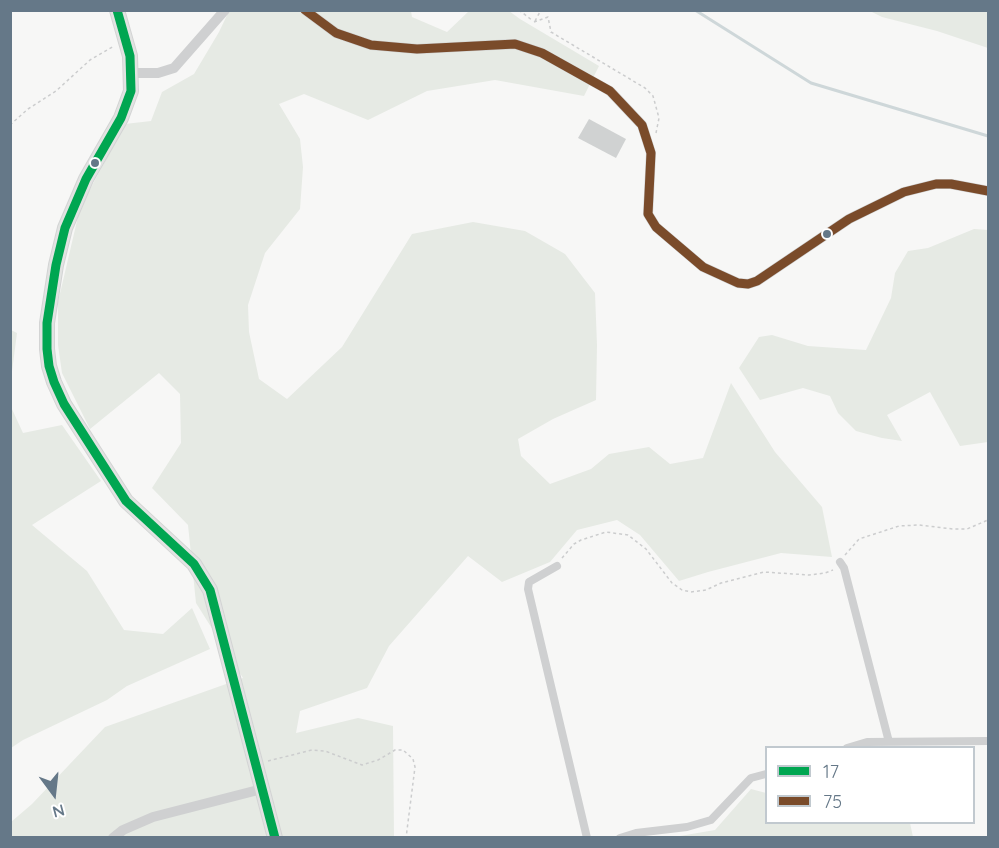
<!DOCTYPE html>
<style>
body{margin:0}
#map{position:relative;width:999px;height:848px;overflow:hidden;background:#f7f7f6;font-family:Quicksand,sans-serif}
canvas{display:block}
.frame{position:absolute;inset:0;border:12px solid #657888;pointer-events:none}
.legend{position:absolute;left:765px;top:746px;width:210px;height:78px;box-sizing:border-box;background:#fff;border:2px solid #c1c9cf;margin:0;padding:8px 10px;list-style:none;font-size:18px;color:#657888}
.legend li{display:flex;align-items:center;gap:12px;height:30px}
.legend b{width:30px;border:2px solid #c1c9cf}
.north{position:absolute;left:24px;top:764px;width:60px;height:60px;-webkit-text-stroke:4px #fff;paint-order:stroke;rotate:165deg;font-size:16px;font-weight:700;line-height:24px;text-align:center;color:#657888}
.north::after{content:'';display:block;margin:auto;width:21px;height:27px;background:#657888;clip-path:polygon(50% 0,100% 100%,50% 72%,0 100%)}
</style>
<div id="map">
<canvas width="999" height="848"></canvas>
<div class="frame"></div>
<ul class="legend">
<li><b style="height:8px;background:#00a651"></b>17</li>
<li><b style="height:8px;background:#7a4b2a"></b>75</li>
</ul>
<div class="north">N</div>
</div>
<script>
const ctx = document.querySelector('canvas').getContext('2d');
ctx.lineJoin = 'round';
function paint(path, color) {
  ctx.fillStyle = color;
  ctx.fill(path, 'evenodd');
}
function shape(rows) {
  const path = new Path2D();
  for (const r of rows) {
    path.moveTo(r[0], r[1]);
    for (let i = 2; i < r.length; i += 2) path.lineTo(r[i], r[i + 1]);
  }
  return path;
}
function trace(path, color, width, dash) {
  ctx.strokeStyle = color;
  ctx.lineWidth = width;
  ctx.lineCap = dash ? 'butt' : 'round';
  ctx.setLineDash(dash || []);
  ctx.stroke(path);
}
paint(shape([
 [229,11,411,11,412,17,447,32,469,11,509,11,520,19,599,66,584,96,495,80,427,91,368,120,304,94,279,104,300,139,303,167,300,209,265,253,248,305,249,332,259,379,287,399,342,347,412,234,473,222,525,231,565,254,595,293,597,345,596,400,553,419,518,439,521,456,550,484,591,469,609,454,649,447,670,464,703,458,731,383,775,452,822,507,832,557,781,553,708,572,679,581,640,535,617,520,577,530,550,562,502,582,468,556,389,646,367,688,300,711,296,733,358,718,393,726,394,837,11,838,11,822,32,804,105,727,243,678,196,603,188,525,152,488,181,443,180,394,159,373,90,429,62,373,58,345,58,302,80,208,125,124,151,121,162,92,194,74,219,32],
 [870,11,988,11,988,48,937,31,882,17],
 [974,229,988,230,988,442,960,446,930,392,887,415,902,441,882,438,856,431,838,413,830,396,803,388,760,400,739,368,759,337,772,335,808,346,866,350,891,298,895,273,908,251,928,248],
 [11,330,17,333,11,379],
 [11,407,23,433,62,425,101,481,32,525,87,571,124,630,163,634,192,608,210,649,127,686,107,700,23,740,11,748],
 [751,789,766,793,766,822,910,823,913,837,674,837,715,830]
]), '#e6eae4');
trace(shape([
 [695,10,811,83,988,136]
]), '#ced7d9', 3);
paint(shape([
 [589,119,626,139,616,158,578,138]
]), '#d0d2d2');
const trunk = shape([
 [117,10,130,56,131,91,121,118,86,179,65,228,56,265,47,323,47,349,49,366,54,382,64,404,126,501,194,564,210,590,275,838]
]);
trace(trunk, '#d3d4d4', 16);
trace(shape([
 [519,10,533,21],
 [535,21,541,10],
 [534,22,548,17,551,32,645,88,653,96,659,118,656,133],
 [10,125,28,109,56,91,90,60,114,46],
 [845,555,859,539,899,526,919,525,953,529,967,529,988,520],
 [562,558,574,544,581,540,606,532,628,535,646,549,672,583,682,590,691,592,706,590,721,583,764,572,809,575,825,573,833,570],
 [268,761,312,750,325,751,362,765,378,760,395,750,403,750,413,759,415,767,406,838]
]), '#cccdce', 1.5, [3, 3]);
trace(shape([
 [840,562,844,568,889,742],
 [557,566,529,582,528,589,587,838],
 [847,748,867,742,988,741],
 [620,838,636,833,687,827,711,820,751,778,766,774]
]), '#cfd0d1', 8);
trace(shape([
 [305,10,336,33,371,45,417,49,515,44,542,53,610,91,642,125,651,153,648,214,656,227,703,267,738,283,748,284,757,281,849,219,904,192,936,184,951,184,988,191],
 [132,73,158,73,174,68,225,10],
 [113,838,123,830,153,817,262,789]
]), '#cfd0d1', 10);
trace(trunk, '#e2e3e2', 14);
trace(shape([
 [117,10,130,56,131,91,121,118,86,179,65,228,56,265,47,323,47,349,49,366,54,382,64,404,126,501,194,564,210,590,275,838]
]), '#00a651', 9);
trace(shape([
 [305,10,336,33,371,45,417,49,515,44,542,53,610,91,642,125,651,153,648,214,656,227,703,267,738,283,748,284,757,281,849,219,904,192,936,184,951,184,988,191]
]), '#7a4b2a', 9);
for (const [x, y, r, color] of [
 [95,163,5,"#657888"],
 [827,234,5,"#657888"]
]) {
  const dot = new Path2D();
  dot.arc(x, y, r, 0, 2 * Math.PI);
  ctx.fillStyle = color;
  ctx.fill(dot);
  trace(dot, '#fff', 2);
}
</script>
